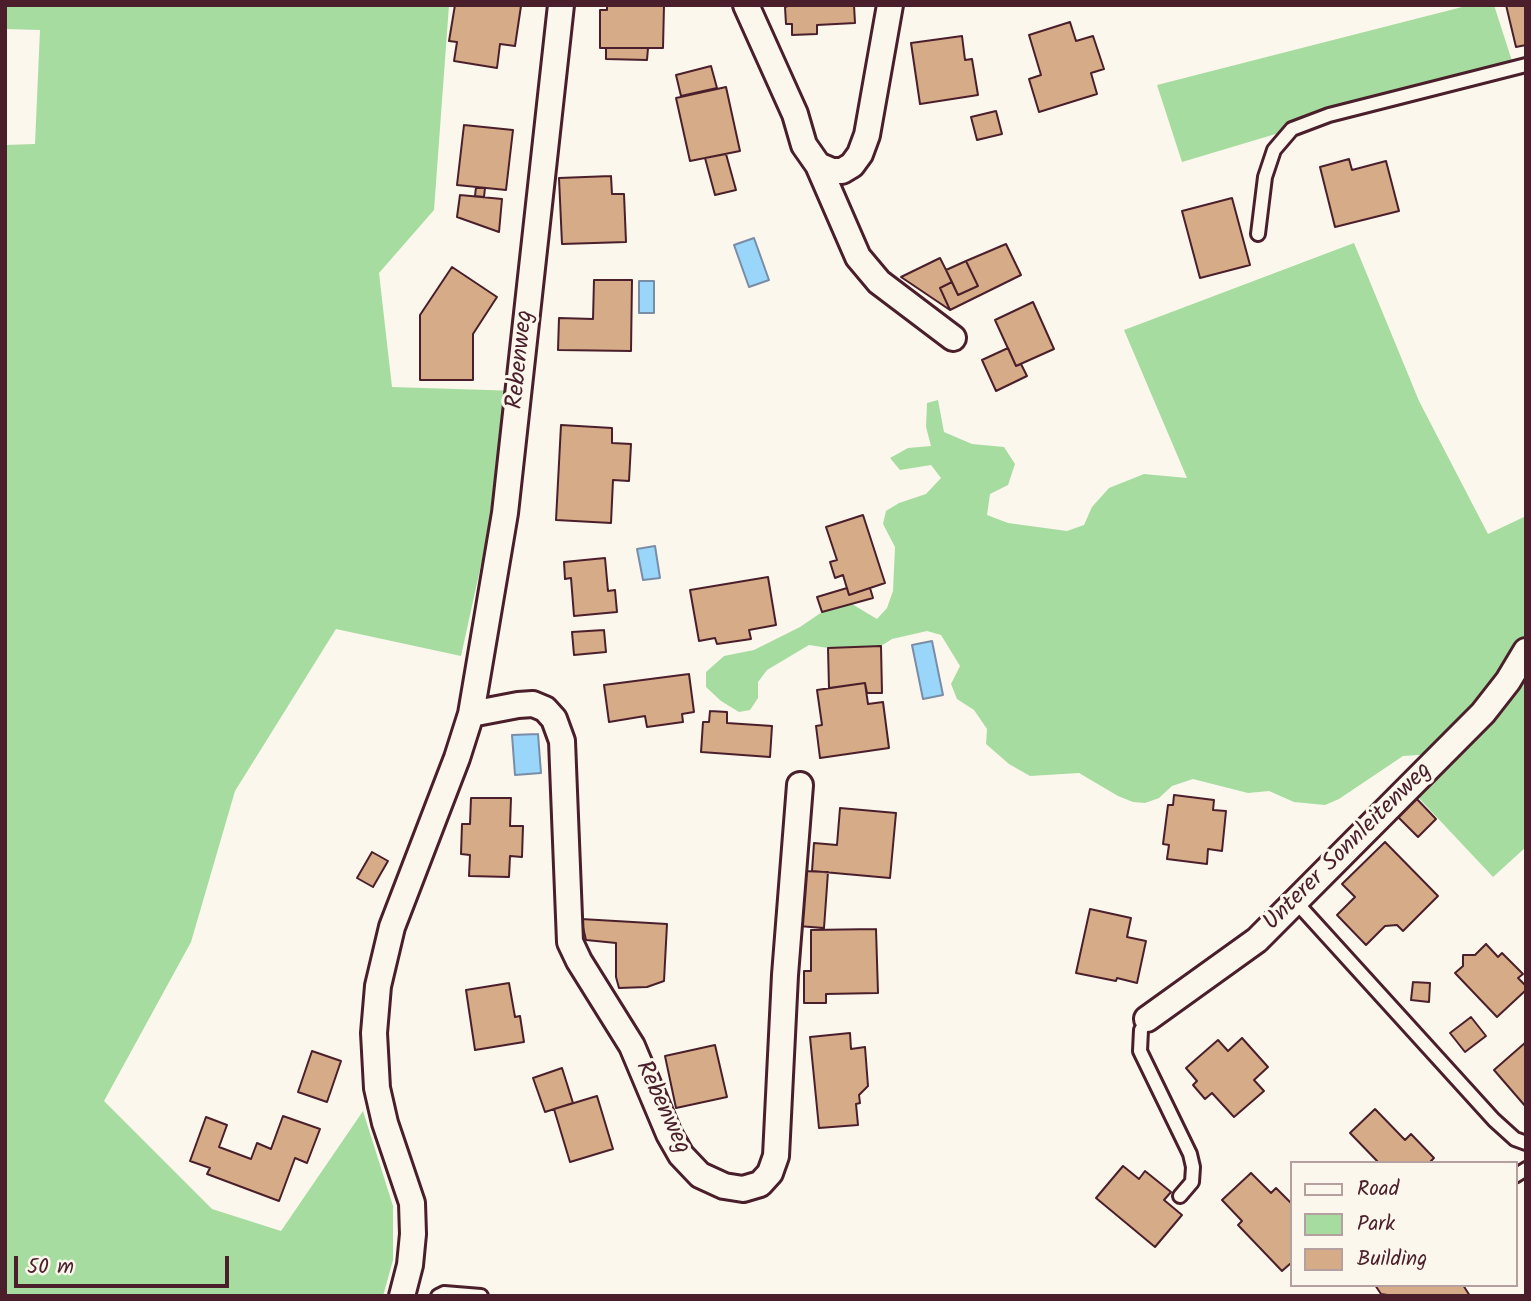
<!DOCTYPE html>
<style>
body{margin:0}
#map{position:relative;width:1531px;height:1301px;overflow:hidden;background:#fbf7ec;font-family:Kalam,sans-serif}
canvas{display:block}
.frame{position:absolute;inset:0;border:7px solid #4a1f2b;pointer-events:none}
.legend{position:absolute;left:1290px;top:1161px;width:228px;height:126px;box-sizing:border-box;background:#fbf7ec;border:2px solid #b4a19f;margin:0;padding:9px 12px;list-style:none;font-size:21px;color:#4a1f2b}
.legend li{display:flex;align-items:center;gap:14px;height:35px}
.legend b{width:35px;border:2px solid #b4a19f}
.scale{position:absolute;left:14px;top:1256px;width:215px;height:32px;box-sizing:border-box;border:4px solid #4a1f2b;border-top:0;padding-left:9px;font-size:21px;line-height:24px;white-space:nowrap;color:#4a1f2b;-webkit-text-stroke:5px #fbf7ec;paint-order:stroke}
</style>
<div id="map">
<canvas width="1531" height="1301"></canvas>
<div class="frame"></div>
<ul class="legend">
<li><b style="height:9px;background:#fbf7ec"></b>Road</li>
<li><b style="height:19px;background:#a6dc9f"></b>Park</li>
<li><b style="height:19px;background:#d6ab87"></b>Building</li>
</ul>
<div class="scale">50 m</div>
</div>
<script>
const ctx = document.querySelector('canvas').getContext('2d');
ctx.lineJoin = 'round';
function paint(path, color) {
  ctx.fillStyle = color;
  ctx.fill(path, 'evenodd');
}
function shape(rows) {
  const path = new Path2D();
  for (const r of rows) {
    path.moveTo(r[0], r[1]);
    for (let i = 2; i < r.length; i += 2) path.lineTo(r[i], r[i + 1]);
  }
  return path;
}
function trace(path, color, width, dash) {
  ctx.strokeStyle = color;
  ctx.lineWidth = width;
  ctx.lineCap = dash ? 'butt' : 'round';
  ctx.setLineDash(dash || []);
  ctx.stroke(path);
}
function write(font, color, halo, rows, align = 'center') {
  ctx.font = font + ' Kalam,sans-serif';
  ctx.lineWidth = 6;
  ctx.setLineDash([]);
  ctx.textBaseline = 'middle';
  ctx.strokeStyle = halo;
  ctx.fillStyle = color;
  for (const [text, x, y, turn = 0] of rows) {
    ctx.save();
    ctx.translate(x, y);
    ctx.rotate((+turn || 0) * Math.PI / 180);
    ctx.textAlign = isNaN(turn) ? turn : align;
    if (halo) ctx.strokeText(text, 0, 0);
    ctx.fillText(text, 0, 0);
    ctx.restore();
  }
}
paint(shape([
 [5,5,449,5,434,210,379,273,392,387,519,391,461,656,336,629,235,791,191,942,104,1101,212,1209,281,1231,363,1111,393,1206,393,1260,383,1296,5,1296,5,145,35,144,40,30,5,29],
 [1470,5,1494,5,1512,61,1327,109,1288,123,1279,133,1182,162,1157,85],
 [1354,243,1419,401,1488,534,1526,516,1526,638,1502,677,1432,754,1403,756,1339,799,1325,805,1294,802,1269,791,1248,793,1193,779,1172,786,1159,798,1145,803,1133,802,1118,796,1079,773,1030,776,1009,764,986,744,987,729,974,710,957,699,951,684,960,666,941,635,927,631,892,639,881,646,828,648,809,645,767,670,758,682,758,698,750,710,739,712,721,701,706,687,706,672,724,656,754,650,800,627,822,612,852,604,877,619,887,608,893,591,895,547,883,524,886,511,899,503,926,494,941,478,931,465,900,470,890,458,908,448,931,446,926,427,927,403,938,400,944,432,972,444,1004,447,1015,464,1008,485,990,494,987,515,1008,523,1067,531,1084,525,1092,507,1109,488,1144,474,1187,478,1124,330],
 [1526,669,1526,847,1493,877,1415,794]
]), '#a6dc9f');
const water = shape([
 [754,238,769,280,749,287,734,245,754,238],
 [639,281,654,281,654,313,639,313,639,281],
 [655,546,660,578,643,580,637,549,655,546],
 [932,641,943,695,923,699,912,645,932,641],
 [538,734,541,773,515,775,512,735,538,734]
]);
paint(water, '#99d6fa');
trace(water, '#798da7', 2);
const building = shape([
 [455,5,521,6,515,46,500,44,497,68,454,61,457,42,449,41,455,5],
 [607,5,664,5,663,48,600,48,600,10,607,10,607,5],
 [791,5,854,5,855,23,817,25,817,34,792,35,792,24,786,24,785,7,791,5],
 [1506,5,1526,5,1526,45,1516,47,1506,5],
 [1070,22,1076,41,1093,36,1104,69,1091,73,1097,94,1039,112,1029,79,1041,75,1029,35,1070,22],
 [962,36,965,60,972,59,978,95,920,104,911,43,962,36],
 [606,48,648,48,647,60,606,59,606,48],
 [711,66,717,88,681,96,676,75,711,66],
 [726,87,740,151,690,161,676,98,726,87],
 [996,111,1002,134,977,140,971,117,996,111],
 [464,125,513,130,506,190,457,185,464,125],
 [726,154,736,190,715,195,705,158,726,154],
 [1349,159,1352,170,1386,161,1399,211,1335,227,1320,167,1349,159],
 [611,176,612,194,624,194,626,242,562,244,559,178,611,176],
 [476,187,485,188,484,197,475,196,476,187],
 [460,195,502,199,499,232,457,217,460,195],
 [1232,198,1250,265,1200,278,1182,211,1232,198],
 [1006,244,1021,275,950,310,940,288,952,282,958,295,978,286,966,261,1006,244],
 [940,258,952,282,940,288,950,310,901,277,940,258],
 [966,261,978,286,958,295,946,270,966,261],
 [452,267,497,297,473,334,473,380,420,380,420,315,452,267],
 [594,280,632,280,631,351,558,350,559,318,593,319,594,280],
 [1033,302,1054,349,1016,366,995,320,1033,302],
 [1008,348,1016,366,1021,364,1027,376,996,391,982,360,1008,348],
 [561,425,612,428,612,443,631,444,629,481,613,480,611,523,556,520,561,425],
 [863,515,885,583,849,595,843,575,835,578,830,562,837,560,826,527,863,515],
 [605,558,608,591,615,590,617,612,574,616,571,578,565,579,564,562,605,558],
 [768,577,776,625,749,630,751,639,717,644,715,638,699,641,690,590,768,577],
 [847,588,849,595,870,588,873,598,822,612,817,597,847,588],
 [604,630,606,652,574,655,572,632,604,630],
 [881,646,882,693,867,693,865,683,829,688,828,648,881,646],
 [689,674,694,712,682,714,683,722,647,727,645,716,609,722,604,685,689,674],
 [865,683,868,704,883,702,889,748,820,758,816,726,822,725,817,690,865,683],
 [710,711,727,712,727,723,772,726,770,757,701,752,703,722,709,722,710,711],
 [1174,795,1214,800,1213,810,1226,811,1222,851,1208,849,1207,864,1167,859,1169,845,1163,844,1168,805,1173,805,1174,795],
 [1413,795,1436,819,1418,837,1394,813,1413,795],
 [471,798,511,798,510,826,523,826,522,857,510,856,509,877,469,876,470,855,461,854,462,824,470,824,471,798],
 [840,808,896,813,890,878,812,871,814,843,837,845,840,808],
 [1385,842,1438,896,1403,931,1397,925,1385,926,1366,945,1337,915,1355,897,1342,884,1385,842],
 [372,852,388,861,373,887,357,878,372,852],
 [802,871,828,872,824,928,798,926,802,871],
 [1090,909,1131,918,1127,937,1146,941,1137,983,1117,978,1116,981,1076,973,1090,909],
 [581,919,667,924,664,981,647,987,619,988,616,977,616,943,586,940,581,919],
 [876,929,878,993,826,994,826,1003,804,1003,804,971,811,971,811,930,876,929],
 [1486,944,1498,957,1502,953,1523,974,1518,978,1526,986,1526,990,1497,1017,1455,973,1463,966,1463,955,1475,955,1486,944],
 [1413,982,1430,983,1429,1002,1411,1000,1413,982],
 [509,983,515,1017,520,1016,524,1042,475,1050,466,990,509,983],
 [1471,1017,1486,1036,1465,1052,1450,1033,1471,1017],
 [850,1033,851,1049,865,1047,868,1086,859,1095,860,1103,856,1104,858,1125,819,1128,810,1037,850,1033],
 [1242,1038,1268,1067,1254,1080,1264,1091,1234,1117,1212,1093,1205,1099,1193,1085,1197,1081,1186,1068,1218,1040,1228,1051,1242,1038],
 [1526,1042,1526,1107,1494,1070,1526,1042],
 [715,1045,727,1097,676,1108,665,1056,715,1045],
 [312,1051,341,1061,327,1102,298,1092,312,1051],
 [562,1068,573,1103,545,1112,533,1078,562,1068],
 [597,1096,613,1149,570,1162,554,1109,597,1096],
 [1375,1109,1405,1140,1411,1134,1434,1158,1429,1163,1379,1163,1350,1133,1375,1109],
 [283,1116,320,1129,307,1163,295,1158,279,1201,207,1174,210,1168,190,1161,206,1117,227,1125,219,1147,251,1159,257,1143,271,1149,283,1116],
 [1123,1166,1139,1179,1145,1171,1171,1192,1164,1200,1182,1215,1155,1247,1096,1198,1123,1166],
 [1251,1173,1271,1193,1276,1188,1291,1203,1291,1263,1282,1271,1238,1225,1242,1221,1222,1200,1251,1173],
 [1375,1285,1463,1285,1470,1296,1394,1296,1381,1294,1375,1285]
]);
paint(building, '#d6ab87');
trace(building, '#4a1f2b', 2);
const lane = shape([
 [1258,234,1265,177,1274,150,1292,129,1329,115,1526,65],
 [1296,902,1494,1120,1515,1139,1526,1143],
 [1147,1019,1141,1030,1140,1051,1190,1154,1193,1167,1192,1182,1180,1196],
 [1515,1176,1526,1169],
 [438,1296,444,1293,481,1296]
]);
const street = shape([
 [746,5,795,114,804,145,818,165,858,257,879,282,953,338],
 [818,165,832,171,842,171,852,165,860,154,867,135,890,5],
 [471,714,518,705,533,704,545,709,554,719,562,741,570,942,579,961,632,1046,669,1134,681,1155,700,1175,724,1186,743,1189,760,1184,770,1173,776,1156,785,975,800,785],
 [1147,1019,1257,940,1483,713,1508,681,1526,651],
 [402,1296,410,1265,413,1234,412,1203,385,1123,377,1088,374,1033,378,986,392,927,457,758,471,714,505,513,561,5]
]);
trace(lane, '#4a1f2b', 18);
trace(street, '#4a1f2b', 30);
trace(lane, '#fbf7ec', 12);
trace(street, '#fbf7ec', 24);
write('24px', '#4a1f2b', '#fbf7ec', [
 ["Rebenweg",522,360,-84],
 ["Unterer Sonnleitenweg",1349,848,-45],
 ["Rebenweg",661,1108,65]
]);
</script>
